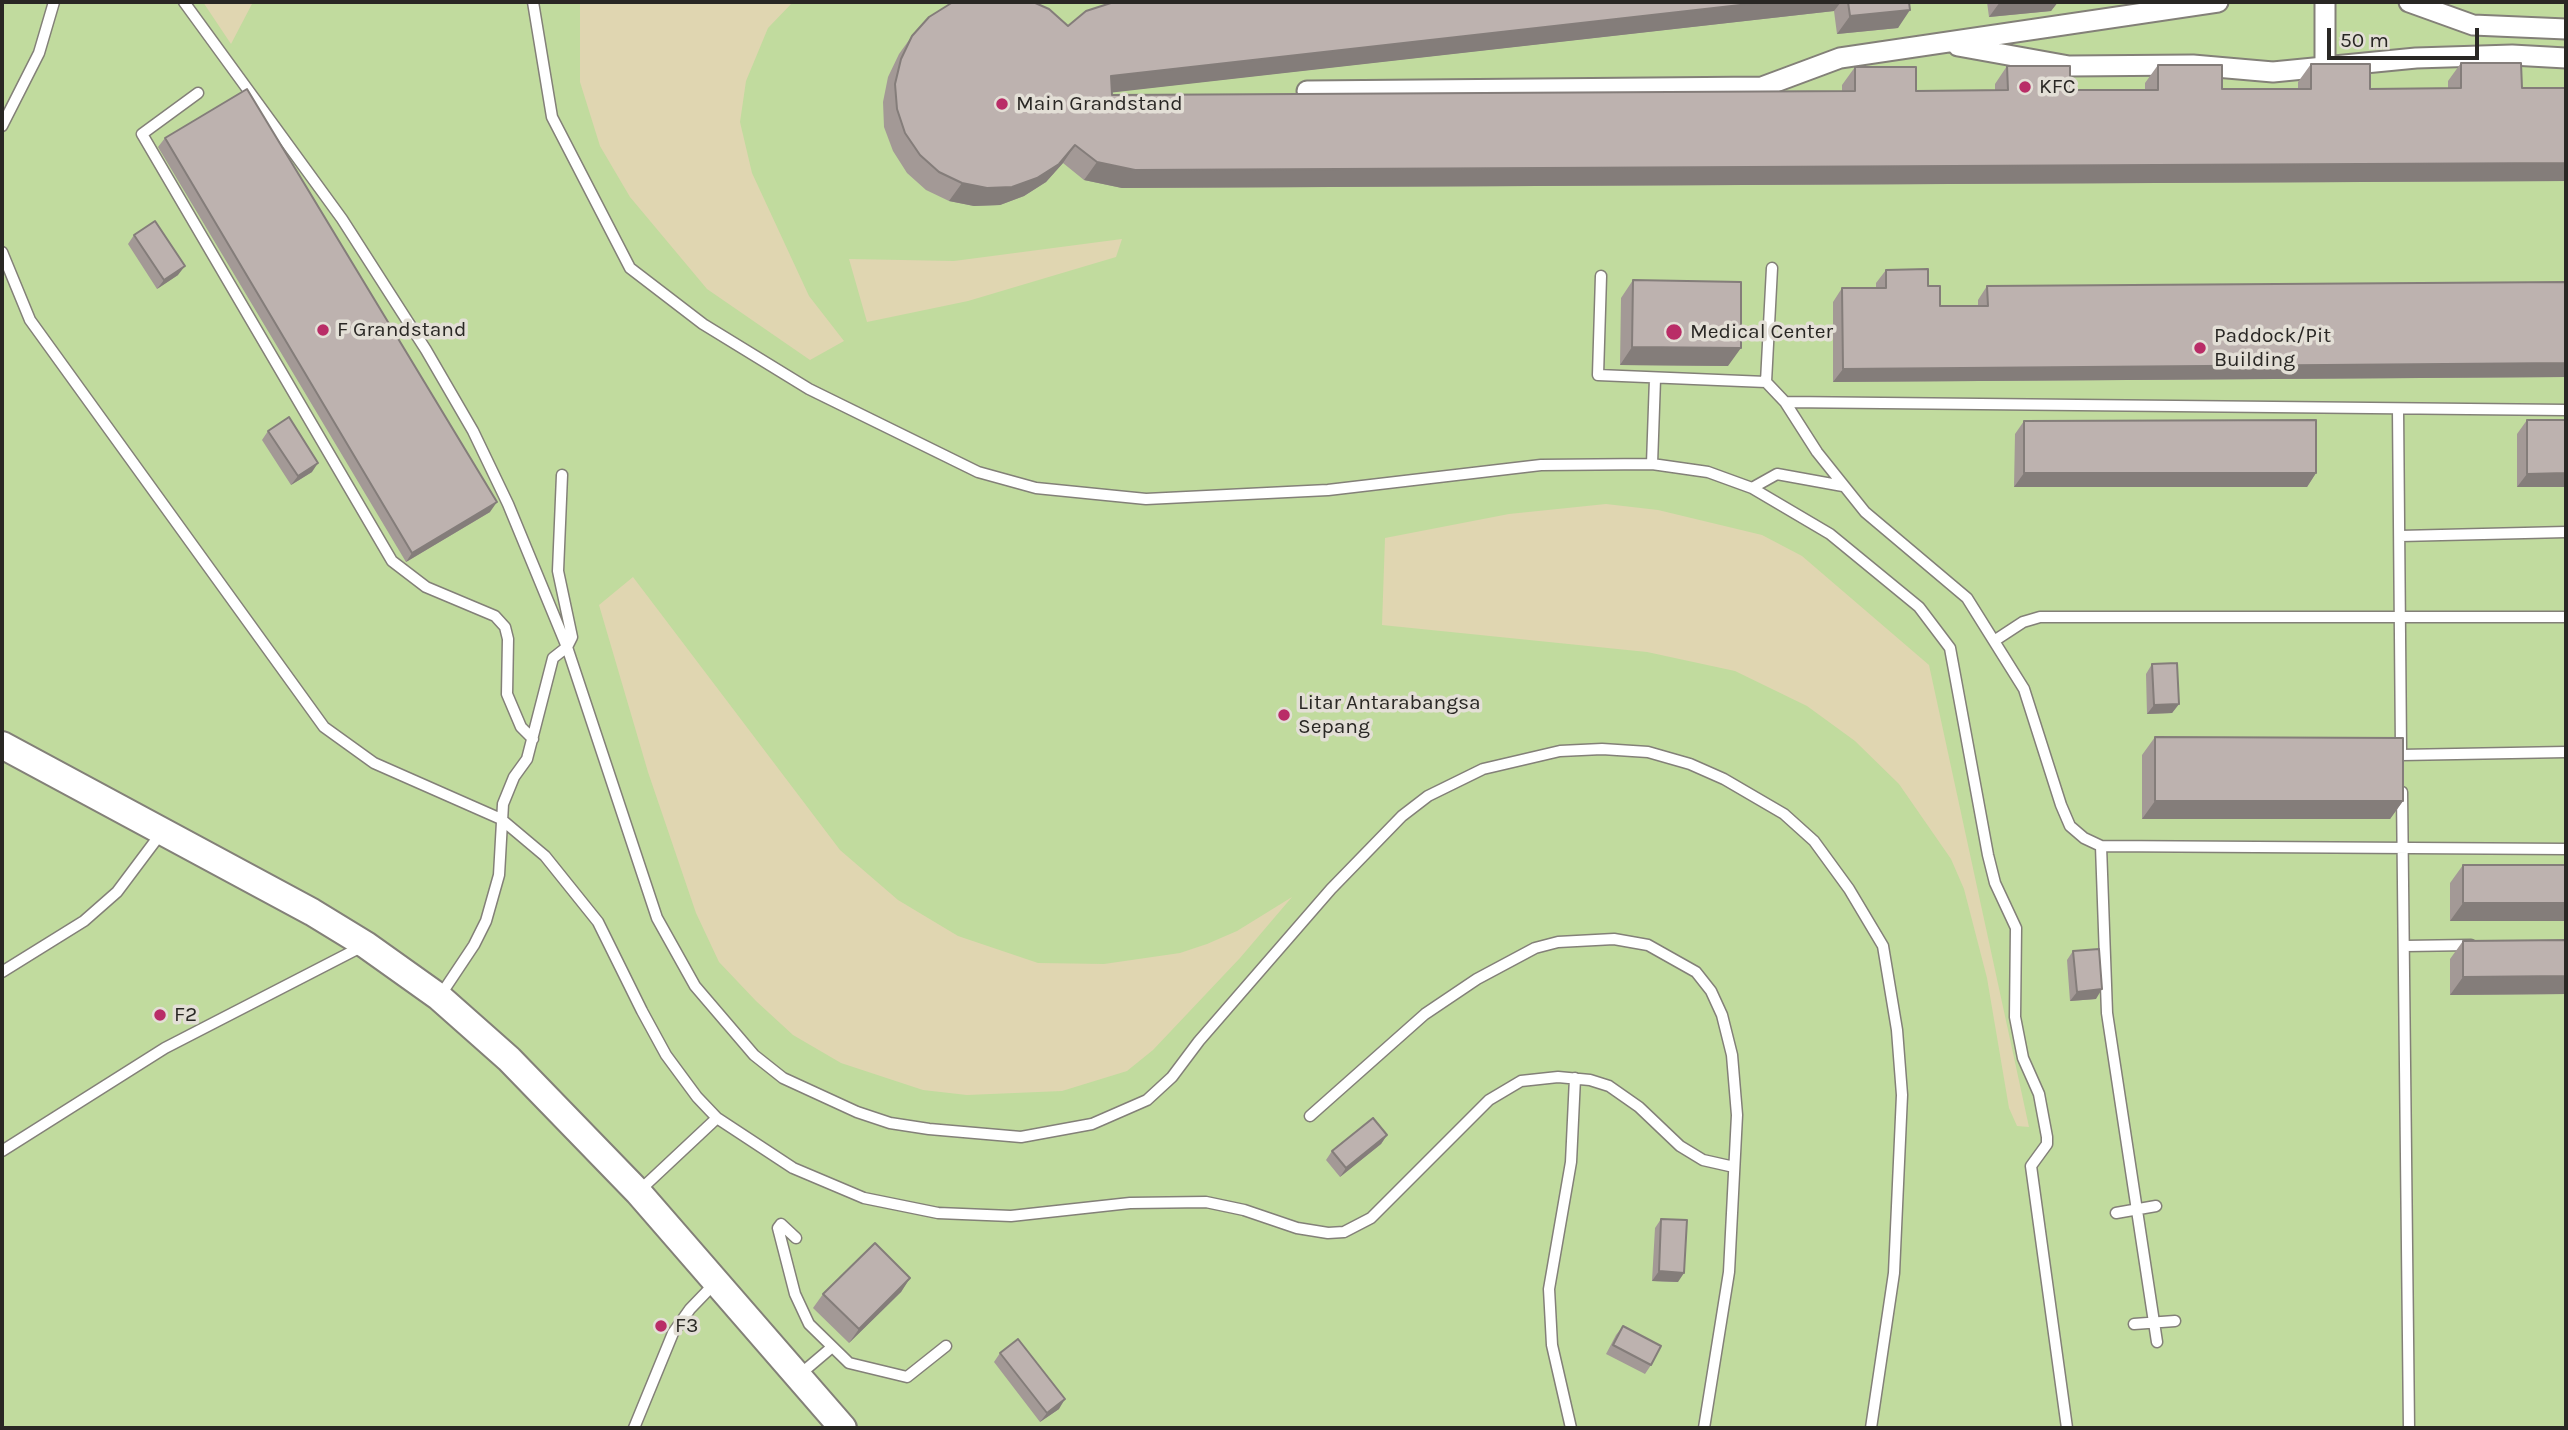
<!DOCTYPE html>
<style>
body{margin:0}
#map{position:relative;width:2568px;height:1430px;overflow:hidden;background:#e3dfd6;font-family:Karla,sans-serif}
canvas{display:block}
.frame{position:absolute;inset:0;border:4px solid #292724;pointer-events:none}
.scale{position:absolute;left:2327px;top:28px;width:152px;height:32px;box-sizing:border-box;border:4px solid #292724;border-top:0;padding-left:9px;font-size:21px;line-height:24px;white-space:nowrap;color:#292724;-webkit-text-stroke:5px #e3dfd6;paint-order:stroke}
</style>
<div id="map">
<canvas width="2568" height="1430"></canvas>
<div class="frame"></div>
<div class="scale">50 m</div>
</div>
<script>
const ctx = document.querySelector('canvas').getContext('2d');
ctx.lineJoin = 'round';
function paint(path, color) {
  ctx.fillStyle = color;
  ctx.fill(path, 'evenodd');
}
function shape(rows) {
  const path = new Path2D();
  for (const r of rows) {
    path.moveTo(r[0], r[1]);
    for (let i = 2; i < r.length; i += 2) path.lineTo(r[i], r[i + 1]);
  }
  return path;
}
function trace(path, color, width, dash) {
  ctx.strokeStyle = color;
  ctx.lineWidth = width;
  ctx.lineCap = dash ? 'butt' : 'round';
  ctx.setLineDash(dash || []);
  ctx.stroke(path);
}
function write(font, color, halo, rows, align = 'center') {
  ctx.font = font + ' Karla,sans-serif';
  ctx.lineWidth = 7;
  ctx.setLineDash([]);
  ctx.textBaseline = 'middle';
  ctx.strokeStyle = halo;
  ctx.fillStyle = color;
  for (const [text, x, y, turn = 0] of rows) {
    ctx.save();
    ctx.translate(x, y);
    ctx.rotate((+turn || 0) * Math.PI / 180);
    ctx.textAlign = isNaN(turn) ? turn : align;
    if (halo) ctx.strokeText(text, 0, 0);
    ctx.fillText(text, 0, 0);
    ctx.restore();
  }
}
paint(shape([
 [2,2,2566,2,2566,1428,2,1428]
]), '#c1db9e');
paint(shape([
 [203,2,253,2,231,44],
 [580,2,793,2,768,28,746,81,740,122,752,173,809,296,844,341,810,360,707,289,630,197,600,146,580,82],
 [1122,239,1116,257,968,301,867,322,849,259,954,261],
 [1606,504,1658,510,1762,535,1802,556,1929,665,2029,1127,2017,1126,2009,1108,1987,978,1964,889,1951,859,1899,784,1855,741,1807,706,1735,671,1647,652,1382,625,1385,538,1509,514],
 [633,577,840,850,898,900,958,936,1038,963,1104,964,1180,953,1207,944,1237,931,1292,897,1240,958,1153,1050,1127,1071,1062,1091,967,1095,923,1090,841,1063,793,1035,756,1001,719,962,696,913,648,772,599,605]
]), '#e0d6b1');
const lane = shape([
 [184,2,342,219,426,350,473,431,508,504,567,647,657,918,695,986,754,1055,783,1078,857,1112,890,1123,929,1129,1021,1137,1092,1124,1147,1100,1172,1077,1199,1041,1331,889,1402,816,1428,796,1483,769,1560,751,1602,749,1648,752,1690,764,1724,779,1784,814,1814,841,1849,889,1883,946,1897,1030,1902,1095,1894,1273,1871,1428],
 [533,2,552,117,630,268,703,324,809,389,978,472,1036,488,1146,499,1328,490,1541,465,1652,464,1708,472,1752,488,1830,534,1919,607,1950,648,1988,855,1995,883,2016,928,2015,1017,2023,1058,2039,1094,2047,1137,2047,1144,2031,1166,2067,1428],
 [198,93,142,134,392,561,426,587,495,616,505,627,508,639,507,694,521,727,533,739],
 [2,126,39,53,54,2],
 [2,252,30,320,324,727,374,763,501,819,545,856,598,922,642,1011,666,1055,697,1097,717,1118,793,1168,864,1198,938,1213,1011,1216,1130,1203,1206,1202,1244,1210,1297,1228,1328,1233,1344,1232,1371,1218,1489,1100,1521,1081,1558,1077,1590,1080,1609,1086,1639,1107,1680,1146,1703,1160,1734,1167],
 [1601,276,1598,375,1766,382,1785,402,1817,452,1865,512,1967,598,2024,689,2061,805,2070,826,2084,838,2101,846,2566,849],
 [1766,382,1772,268],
 [1785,402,2566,410],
 [2398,409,2401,749],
 [1652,464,1655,379],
 [1752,488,1777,474,1843,486],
 [2400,536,2566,532],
 [1994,641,2023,622,2040,617,2566,617],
 [2401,755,2566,752],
 [2402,792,2409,1428],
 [2101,846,2107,1013,2157,1342],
 [2405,946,2471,945],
 [2,972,84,921,117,892,162,832],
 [440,996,474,945,486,921,499,875,503,804,514,777,527,759,553,658,567,647,572,637,558,571,562,475],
 [1310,1116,1425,1014,1477,979,1535,948,1558,942,1614,939,1648,945,1696,972,1711,991,1722,1015,1732,1055,1737,1115,1729,1272,1704,1428],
 [2,1151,165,1048,363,946],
 [638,1192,717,1118],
 [2116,1213,2156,1206],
 [796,1238,781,1224,778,1228,795,1294,809,1324,849,1363,907,1377,946,1346],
 [2134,1324,2175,1321],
 [798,1376,831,1348],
 [634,1428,673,1333,690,1309,716,1282],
 [1571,1428,1552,1345,1549,1289,1571,1162,1575,1078]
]);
const street = shape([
 [2409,2,2473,25,2566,29],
 [1958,46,2069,66,2193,65,2273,72,2416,58,2512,55,2566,58],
 [2325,68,2325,2],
 [1307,91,1762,87,1840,58,2218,2]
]);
const secondary = shape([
 [2,745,312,912,366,945,439,997,509,1059,638,1192,843,1428]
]);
trace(lane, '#838078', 13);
trace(street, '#838078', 23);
trace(secondary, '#838078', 30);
trace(lane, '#fff', 10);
trace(street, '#fff', 19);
trace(secondary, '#fff', 26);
paint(shape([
 [1114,2,1913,2,1909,2,1898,28,1837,34,1834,11,1112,92,1112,95,1842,91,1842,85,1855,67,1916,91,1995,90,1995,84,2007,66,2070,90,2145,90,2145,83,2158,65,2222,89,2298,89,2298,82,2311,64,2370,89,2448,88,2448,81,2461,63,2522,88,2566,88,2566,181,1122,188,1084,180,1063,163,1046,182,1024,196,1000,205,974,206,949,201,926,190,907,173,893,151,884,127,883,102,888,77,899,54,912,36,1068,26],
 [1987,2,2058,2,2051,11,1989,17],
 [165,138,490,512,406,562,158,147],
 [134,235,178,275,157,289,128,244],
 [1886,270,1928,286,1940,306,1978,306,1978,300,1987,286,2566,282,2566,377,1833,382,1833,302,1842,288,1876,288,1876,283],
 [1633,280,1728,366,1620,365,1621,298],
 [2527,420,2566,420,2566,487,2517,487,2517,434],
 [2024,421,2316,473,2307,487,2014,487,2015,434],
 [268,431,312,472,291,485,262,440],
 [2152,664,2179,704,2172,713,2147,714,2146,674],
 [2155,737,2403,801,2390,819,2142,819,2142,755],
 [2463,865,2566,865,2566,921,2450,921,2450,883],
 [2566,940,2566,994,2450,995,2450,959,2463,941],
 [2073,951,2096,999,2070,1001,2067,960],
 [1387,1135,1381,1144,1340,1177,1326,1160,1332,1151],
 [1661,1219,1678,1282,1652,1281,1655,1228],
 [910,1278,901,1292,849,1343,813,1308,823,1294],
 [1623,1326,1651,1365,1645,1374,1606,1354,1616,1335],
 [1000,1353,1059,1409,1040,1422,994,1362]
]), '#a39996');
paint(shape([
 [1767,2,1841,2,1834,11,1099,94,1111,76],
 [2000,2,2058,2,2051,11,1989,17],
 [1910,10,1898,28,1837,34,1850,16],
 [1075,145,1063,163,1046,182,1024,196,1000,205,974,206,949,201,962,183],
 [1097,162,2566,163,2566,181,1122,188,1084,180],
 [185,266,178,275,157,289,164,280],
 [1632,347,1741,348,1728,366,1620,365],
 [2566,363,2566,377,1833,382,1843,369],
 [318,463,312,472,291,485,298,476],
 [2024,473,2316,473,2307,487,2014,487],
 [2566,473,2566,487,2517,487,2527,474],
 [497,502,490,512,406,562,412,553],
 [2179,704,2172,713,2147,714,2154,705],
 [2155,801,2403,801,2390,819,2142,819],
 [2463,903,2566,903,2566,921,2450,921],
 [2566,976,2566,994,2450,995,2463,977],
 [2102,989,2096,999,2070,1001,2077,992],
 [1387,1135,1381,1144,1340,1177,1346,1168],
 [1659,1271,1684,1273,1678,1282,1652,1281],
 [910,1278,901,1292,849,1343,859,1329],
 [1065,1399,1059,1409,1040,1422,1047,1413]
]), '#847d7a');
const building = shape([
 [953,2,1033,2,1049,9,1068,26,1086,11,1114,2,1767,2,1111,76,1112,95,1855,91,1855,67,1916,67,1916,91,2008,90,2007,66,2070,66,2070,90,2158,90,2158,65,2222,65,2222,89,2311,89,2311,64,2370,64,2370,89,2461,88,2461,63,2521,63,2522,88,2566,88,2566,163,1135,170,1097,162,1075,145,1059,164,1037,178,1012,187,987,188,962,183,939,172,920,155,905,133,897,109,895,84,901,59,912,36,929,17,953,2],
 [1848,2,1909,2,1910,10,1850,16,1848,2],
 [247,89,497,502,412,553,165,138,247,89],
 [155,221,185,266,164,280,134,235,155,221],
 [1928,269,1928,286,1940,286,1940,306,1988,306,1987,286,2566,282,2566,363,1843,369,1842,288,1886,288,1886,270,1928,269],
 [1633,280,1741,282,1741,348,1632,347,1633,280],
 [289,417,318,463,298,476,268,431,289,417],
 [2316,420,2316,473,2024,473,2024,421,2316,420],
 [2527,420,2566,420,2566,473,2527,474,2527,420],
 [2177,663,2179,704,2154,705,2152,664,2177,663],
 [2155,737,2403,738,2403,801,2155,801,2155,737],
 [2463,865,2566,865,2566,903,2463,903,2463,865],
 [2566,940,2566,976,2463,977,2463,941,2566,940],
 [2099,949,2102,989,2077,992,2073,951,2099,949],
 [1373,1118,1387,1135,1346,1168,1332,1151,1373,1118],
 [1661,1219,1687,1220,1684,1273,1659,1271,1661,1219],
 [875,1243,910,1278,859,1329,823,1294,875,1243],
 [1623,1326,1661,1346,1651,1365,1613,1345,1623,1326],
 [1018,1339,1065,1399,1047,1413,1000,1353,1018,1339]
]);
paint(building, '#bdb2af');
trace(building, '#847d7a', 2);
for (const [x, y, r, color] of [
 [2025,87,7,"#b92d67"],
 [1002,104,7,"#b92d67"],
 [323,330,7,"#b92d67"],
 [1674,332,9,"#b92d67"],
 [2200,348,7,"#b92d67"],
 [1284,715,7,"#b92d67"],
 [160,1015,7,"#b92d67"],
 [661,1326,7,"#b92d67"]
]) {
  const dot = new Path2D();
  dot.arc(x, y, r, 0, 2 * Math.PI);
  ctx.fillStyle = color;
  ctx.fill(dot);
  trace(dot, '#e3dfd6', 2.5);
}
write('21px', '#292724', '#e3dfd6', [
 ["KFC",2039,87],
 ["Main Grandstand",1016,104],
 ["F Grandstand",337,330],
 ["Medical Center",1690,332],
 ["Paddock/Pit",2214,336],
 ["Building",2214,360],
 ["Litar Antarabangsa",1298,703],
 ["Sepang",1298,727],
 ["F2",174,1015],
 ["F3",675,1326]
], 'left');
</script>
